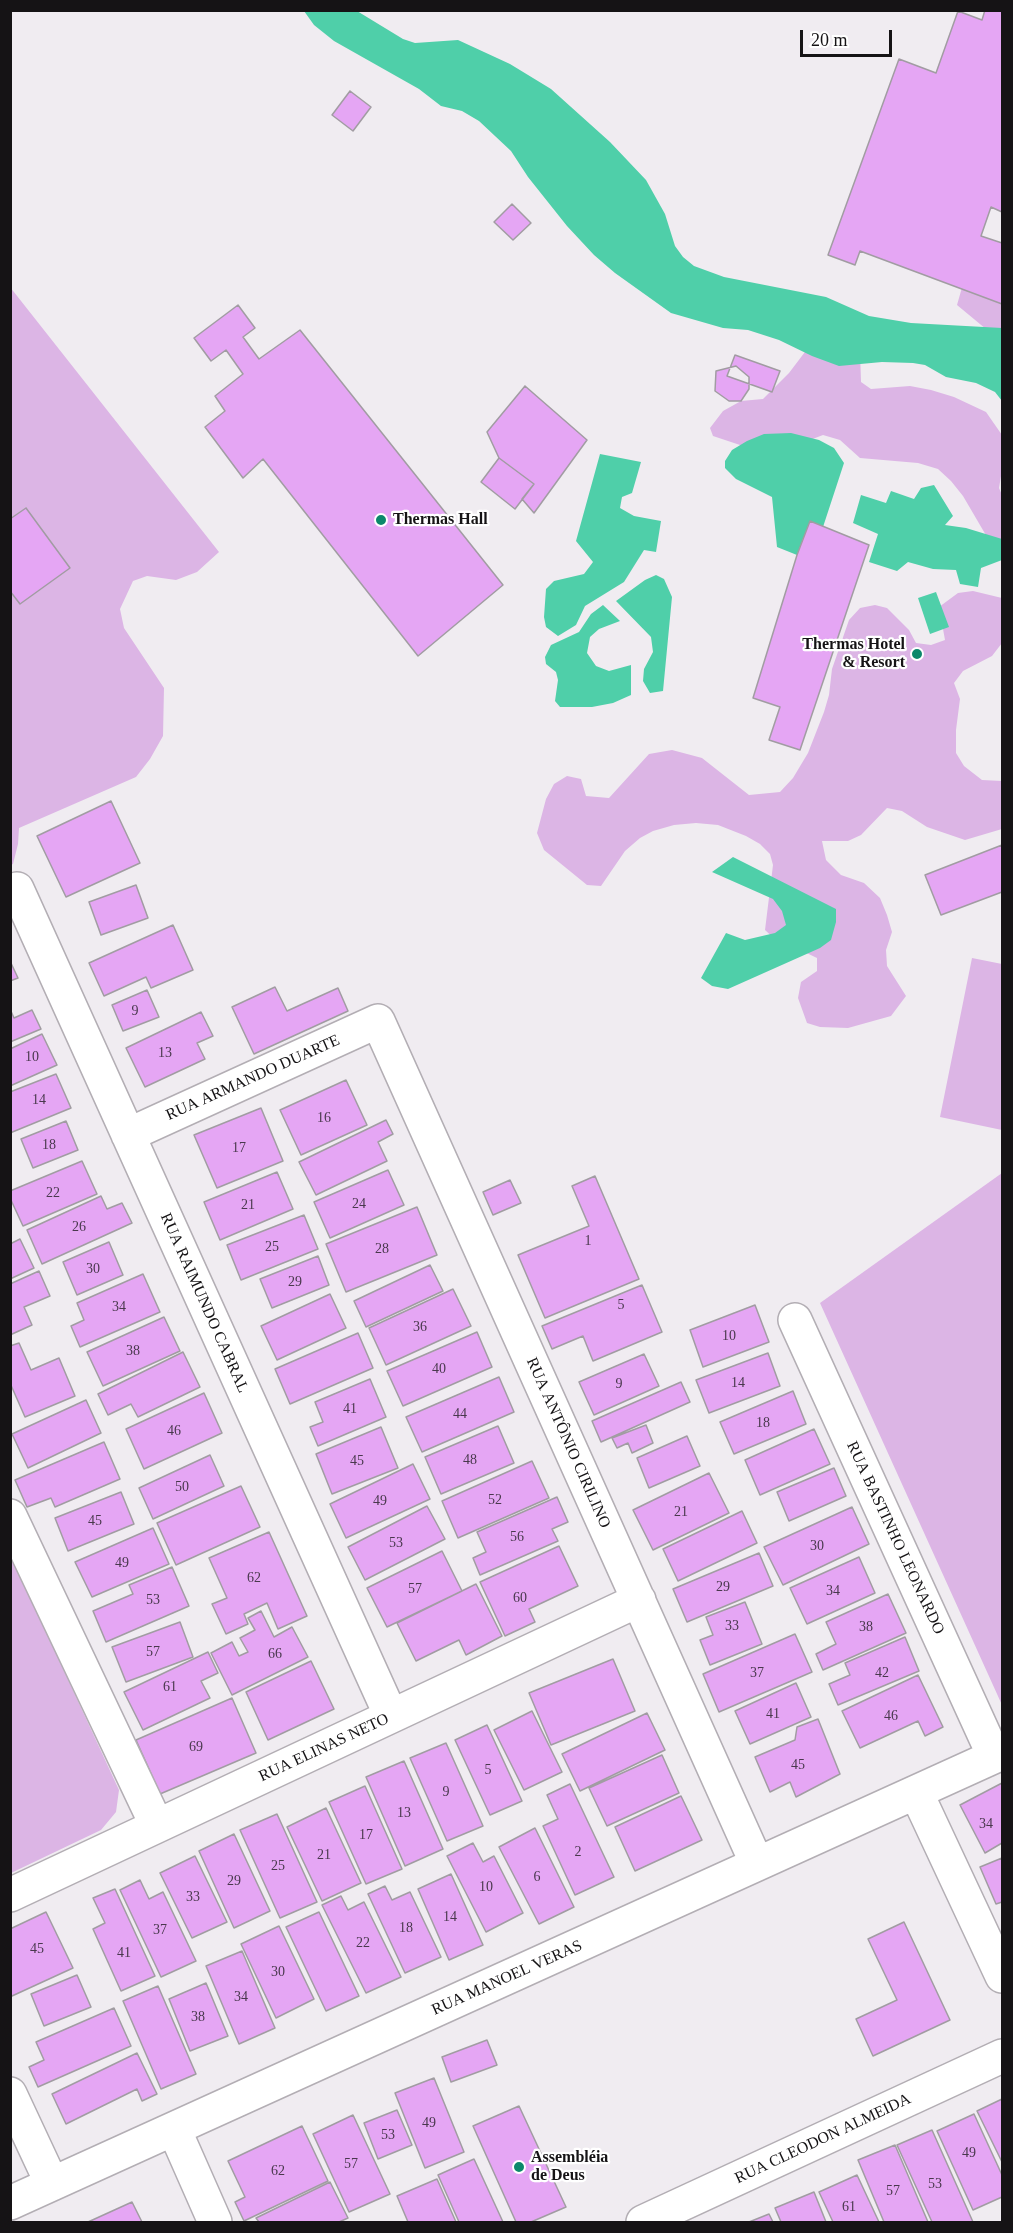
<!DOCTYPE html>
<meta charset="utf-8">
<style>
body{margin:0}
#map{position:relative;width:1013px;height:2233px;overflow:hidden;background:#f0ecf1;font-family:"Times New Roman",serif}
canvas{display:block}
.frame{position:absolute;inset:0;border:12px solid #151315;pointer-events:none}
.scale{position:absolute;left:800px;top:30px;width:92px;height:27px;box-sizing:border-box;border:3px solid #151315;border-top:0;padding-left:8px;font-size:18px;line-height:21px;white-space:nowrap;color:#151315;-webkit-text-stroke:4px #fff;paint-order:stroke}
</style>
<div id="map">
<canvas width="1013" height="2233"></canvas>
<div class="frame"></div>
<div class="scale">20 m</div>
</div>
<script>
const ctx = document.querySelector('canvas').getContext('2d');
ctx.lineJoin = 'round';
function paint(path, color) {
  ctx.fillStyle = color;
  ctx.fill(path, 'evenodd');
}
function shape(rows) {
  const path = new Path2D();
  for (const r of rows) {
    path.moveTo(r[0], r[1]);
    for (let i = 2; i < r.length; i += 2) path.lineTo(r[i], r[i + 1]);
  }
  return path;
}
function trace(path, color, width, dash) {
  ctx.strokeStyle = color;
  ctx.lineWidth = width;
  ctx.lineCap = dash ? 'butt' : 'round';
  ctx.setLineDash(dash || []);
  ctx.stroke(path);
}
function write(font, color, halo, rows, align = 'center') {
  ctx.font = font + ' "Times New Roman",serif';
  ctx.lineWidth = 4.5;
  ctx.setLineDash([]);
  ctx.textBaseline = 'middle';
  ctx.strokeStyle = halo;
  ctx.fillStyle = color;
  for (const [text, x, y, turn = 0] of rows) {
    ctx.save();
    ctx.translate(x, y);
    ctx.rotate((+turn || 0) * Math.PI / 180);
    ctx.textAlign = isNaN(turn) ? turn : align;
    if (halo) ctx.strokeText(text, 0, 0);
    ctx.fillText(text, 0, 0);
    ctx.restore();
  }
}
paint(shape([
 [1002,278,1002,340,992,334,957,305,963,284],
 [10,287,219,552,197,572,176,580,147,576,133,581,120,609,124,628,164,688,163,736,150,759,136,777,19,828,18,844,13,864,11,865],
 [811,344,860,351,861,382,871,389,910,386,931,390,954,397,986,412,1002,435,1002,470,999,488,1002,495,1002,554,987,537,963,496,951,481,938,469,918,463,860,458,840,440,823,435,776,453,752,449,713,436,710,428,723,411,741,401,763,399,789,373],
 [973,591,1002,598,1002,643,992,656,963,671,954,683,960,699,956,730,956,753,964,766,982,780,1002,781,1002,829,965,840,927,827,902,811,887,808,861,835,848,841,822,841,826,860,841,875,864,883,880,898,887,915,892,932,886,950,887,966,906,996,891,1016,848,1028,820,1027,807,1023,798,998,801,982,817,971,817,958,792,946,779,943,765,930,773,865,770,854,760,844,746,836,718,825,696,823,674,825,653,831,640,838,625,851,601,886,587,885,544,850,537,833,546,799,554,784,567,776,581,779,586,796,609,798,649,754,672,750,702,758,749,795,780,792,793,778,808,753,824,712,829,695,832,669,849,620,860,608,875,605,887,608,909,630,916,643,931,645,945,640,939,607,958,593],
 [972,958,1002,964,1002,1130,940,1117],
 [1002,1173,1002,1705,820,1303],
 [11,1556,119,1790,116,1812,101,1830,11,1873]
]), '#dcb5e5');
paint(shape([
 [304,11,357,11,403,39,415,43,458,40,510,64,551,89,610,142,646,180,665,214,675,246,683,257,694,266,724,277,826,297,869,316,911,323,1002,328,1002,401,995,392,976,383,946,377,925,365,913,363,882,362,839,366,812,356,779,340,748,330,723,328,671,313,615,273,594,255,567,226,528,177,511,151,479,121,462,111,441,106,419,89,334,41,314,25],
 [791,433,819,440,834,448,844,463,823,527,810,521,797,555,777,547,772,497,736,479,725,468,725,461,732,450,747,441,764,434],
 [600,454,641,462,632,493,622,497,620,508,634,516,661,521,656,552,644,550,624,582,585,606,576,625,558,636,546,627,544,617,546,589,554,581,584,574,593,562,576,541],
 [934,485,953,516,945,525,966,528,1002,539,1002,560,981,568,978,587,960,584,956,570,933,569,908,562,897,571,869,562,878,534,853,523,861,495,886,503,891,491,914,499,921,488],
 [656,575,664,579,672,597,663,691,650,693,643,681,644,669,653,652,651,637,616,601,645,580],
 [936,592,949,627,930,634,918,598],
 [603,605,620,621,599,629,590,637,587,653,596,666,609,671,631,665,631,695,613,703,592,707,560,707,555,701,558,680,556,672,546,664,545,657,551,645,579,632,591,614],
 [733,857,836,909,836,922,831,940,820,948,728,989,712,986,701,978,726,933,745,940,775,933,786,925,782,911,773,899,712,872]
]), '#4fcfa9');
const building = shape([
 [985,10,1002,10,1002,212,991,207,981,236,1002,243,1002,304,860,251,855,265,828,255,899,59,936,73,958,11,982,20,985,10],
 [350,91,371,107,353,131,332,115,350,91],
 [512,204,531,223,513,240,494,222,512,204],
 [238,305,255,328,243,337,259,359,300,330,503,585,418,656,263,459,243,478,205,427,225,411,215,396,243,374,226,350,211,361,194,338,238,305],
 [735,355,780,371,772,392,727,376,735,355],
 [736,366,749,377,749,389,741,401,729,401,715,391,716,371,736,366],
 [525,386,587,440,534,513,522,499,534,484,499,458,487,432,525,386],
 [499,458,534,484,515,509,481,482,499,458],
 [26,508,70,568,20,604,10,591,10,519,26,508],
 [810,521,869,545,800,750,769,740,780,707,753,698,797,555,810,521],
 [111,801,140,863,66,897,37,836,111,801],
 [1002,845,1002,892,941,915,925,875,1002,845],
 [136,885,148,918,101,935,89,902,136,885],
 [173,925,193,970,151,988,146,977,104,996,89,963,173,925],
 [10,961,18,978,10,981,10,961],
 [275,987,287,1011,338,988,348,1011,254,1054,232,1007,275,987],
 [147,990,159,1017,123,1031,112,1005,147,990],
 [10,1009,14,1018,32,1010,41,1029,10,1042,10,1009],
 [201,1012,213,1036,197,1043,205,1059,145,1087,126,1048,201,1012],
 [42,1034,57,1065,10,1086,10,1049,42,1034],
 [56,1074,71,1108,10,1133,10,1092,56,1074],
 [346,1080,367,1125,301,1155,280,1110,346,1080],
 [261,1108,283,1161,217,1188,194,1135,261,1108],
 [386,1120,393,1134,378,1142,387,1161,316,1195,299,1162,386,1120],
 [66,1121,78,1150,33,1168,21,1139,66,1121],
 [82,1161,97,1194,23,1226,10,1198,10,1191,82,1161],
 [388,1170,404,1205,330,1238,314,1202,388,1170],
 [277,1172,293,1209,220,1240,204,1202,277,1172],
 [595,1176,639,1279,545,1318,518,1255,589,1226,572,1186,595,1176],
 [510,1180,521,1203,493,1215,483,1192,510,1180],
 [101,1196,107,1209,122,1203,132,1223,42,1264,27,1230,101,1196],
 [417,1207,437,1255,346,1292,326,1244,417,1207],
 [304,1215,318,1249,241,1280,227,1245,304,1215],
 [20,1239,34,1268,10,1279,10,1244,20,1239],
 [109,1242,123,1275,77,1295,63,1262,109,1242],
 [318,1256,329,1285,272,1308,260,1279,318,1256],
 [430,1265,443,1291,366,1327,354,1301,430,1265],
 [39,1271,50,1296,24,1307,32,1325,10,1335,10,1284,39,1271],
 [143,1274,160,1312,80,1347,71,1326,84,1320,77,1303,143,1274],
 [642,1285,662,1332,593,1361,583,1336,552,1349,542,1326,642,1285],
 [453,1289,471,1326,386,1365,369,1328,453,1289],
 [330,1294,346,1328,277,1360,261,1326,330,1294],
 [755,1305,769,1342,703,1367,690,1330,755,1305],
 [164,1317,180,1351,103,1386,87,1352,164,1317],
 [477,1332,492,1367,403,1406,387,1371,477,1332],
 [358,1333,373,1368,290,1404,275,1369,358,1333],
 [19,1343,31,1370,59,1358,75,1396,25,1417,10,1383,10,1346,19,1343],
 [183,1352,200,1387,138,1417,131,1404,108,1415,98,1394,183,1352],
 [768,1353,780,1386,709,1413,696,1380,768,1353],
 [644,1354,659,1386,594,1415,579,1382,644,1354],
 [499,1377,514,1412,422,1452,406,1417,499,1377],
 [370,1379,386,1417,318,1446,310,1427,323,1422,315,1402,370,1379],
 [681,1382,690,1402,601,1442,592,1421,681,1382],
 [793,1391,806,1424,734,1454,720,1422,793,1391],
 [204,1393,222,1433,144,1469,126,1429,204,1393],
 [86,1400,101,1433,28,1468,12,1434,86,1400],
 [646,1425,653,1443,632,1453,628,1443,617,1448,612,1438,646,1425],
 [498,1426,514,1463,441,1494,425,1457,498,1426],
 [381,1427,398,1468,332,1494,316,1454,381,1427],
 [814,1429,830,1464,760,1495,745,1460,814,1429],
 [687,1436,700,1466,649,1488,637,1458,687,1436],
 [104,1442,120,1479,55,1507,51,1498,27,1507,15,1480,104,1442],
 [210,1455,224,1486,153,1519,139,1488,210,1455],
 [532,1461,549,1498,458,1538,442,1501,532,1461],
 [413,1464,430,1499,346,1538,330,1504,413,1464],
 [834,1468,846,1496,789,1521,777,1492,834,1468],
 [709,1473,729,1513,653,1550,633,1510,709,1473],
 [241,1486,260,1527,176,1565,157,1523,241,1486],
 [121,1492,134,1524,68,1551,55,1518,121,1492],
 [557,1497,568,1522,552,1529,558,1541,480,1575,473,1558,486,1552,477,1532,557,1497],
 [427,1506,445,1539,365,1580,348,1547,427,1506],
 [852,1507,869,1544,783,1585,764,1547,852,1507],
 [742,1511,757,1543,678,1581,663,1549,742,1511],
 [153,1528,169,1564,92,1597,75,1562,153,1528],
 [269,1532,307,1616,278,1629,267,1603,244,1614,248,1624,226,1634,212,1604,227,1598,209,1558,269,1532],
 [559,1546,578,1586,529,1609,535,1622,505,1636,480,1582,559,1546],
 [442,1551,462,1591,387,1627,367,1588,442,1551],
 [759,1553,773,1586,687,1622,673,1589,759,1553],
 [859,1557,875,1593,807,1624,790,1588,859,1557],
 [172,1567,189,1606,106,1642,93,1611,133,1594,129,1585,172,1567],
 [476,1584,502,1636,466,1655,459,1640,416,1661,397,1623,476,1584],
 [888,1594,906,1633,823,1670,816,1654,836,1644,826,1622,888,1594],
 [745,1602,762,1644,710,1665,700,1640,713,1635,706,1617,745,1602],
 [261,1611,274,1637,292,1627,308,1657,232,1695,211,1653,232,1642,239,1656,248,1652,240,1638,255,1630,248,1618,261,1611],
 [180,1622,193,1657,126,1682,112,1647,180,1622],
 [795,1634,812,1672,719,1712,703,1674,795,1634],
 [905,1637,919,1671,838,1705,829,1684,850,1675,845,1663,905,1637],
 [208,1652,218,1673,201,1681,210,1698,143,1730,124,1692,208,1652],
 [613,1659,635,1711,551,1745,529,1693,613,1659],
 [311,1661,334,1709,268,1740,246,1692,311,1661],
 [918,1675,943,1727,925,1736,918,1721,860,1748,842,1711,918,1675],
 [796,1683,811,1717,750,1744,735,1711,796,1683],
 [232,1698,256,1753,160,1794,136,1740,232,1698],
 [532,1711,562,1772,524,1790,494,1730,532,1711],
 [647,1713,665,1750,580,1791,562,1754,647,1713],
 [818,1719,840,1774,796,1797,790,1782,770,1792,755,1757,795,1740,797,1727,818,1719],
 [487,1725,522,1801,490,1815,455,1740,487,1725],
 [446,1743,483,1826,447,1841,410,1758,446,1743],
 [662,1755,679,1793,607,1826,589,1788,662,1755],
 [404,1761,443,1849,405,1866,366,1777,404,1761],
 [1002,1783,1002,1843,985,1853,960,1805,1002,1783],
 [570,1784,614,1877,575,1895,543,1826,558,1819,547,1795,570,1784],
 [365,1786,402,1869,366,1884,329,1802,365,1786],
 [681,1796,702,1840,635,1871,615,1827,681,1796],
 [326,1808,361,1883,322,1901,287,1827,326,1808],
 [277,1814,317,1902,280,1918,240,1830,277,1814],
 [535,1828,574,1907,539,1924,499,1847,535,1828],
 [234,1834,270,1911,234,1928,199,1851,234,1834],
 [473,1843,483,1862,494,1856,523,1913,486,1932,447,1856,473,1843],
 [195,1856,227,1922,192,1938,160,1873,195,1856],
 [1002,1858,1002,1902,996,1904,980,1867,1002,1858],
 [451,1874,483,1945,449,1960,418,1889,451,1874],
 [140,1880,149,1899,163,1892,196,1961,161,1977,120,1890,140,1880],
 [385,1886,392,1900,410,1892,441,1957,405,1973,368,1894,385,1886],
 [115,1889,155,1976,121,1991,93,1929,105,1923,93,1898,115,1889],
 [341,1896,348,1910,364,1902,401,1977,366,1993,322,1905,341,1896],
 [46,1912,73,1968,12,1996,10,1993,10,1929,46,1912],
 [319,1912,359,1996,326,2011,286,1927,319,1912],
 [904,1922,950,2020,873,2056,856,2019,897,2000,868,1939,904,1922],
 [279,1926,314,1999,276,2018,241,1944,279,1926],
 [242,1951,275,2028,239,2044,206,1966,242,1951],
 [77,1975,91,2007,44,2026,31,1994,77,1975],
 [206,1983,228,2036,190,2051,169,1999,206,1983],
 [158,1986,196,2074,161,2089,123,2001,158,1986],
 [114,2008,131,2046,38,2087,29,2067,44,2060,36,2042,114,2008],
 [487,2040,497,2065,451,2082,442,2057,487,2040],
 [137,2053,157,2094,142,2101,137,2089,66,2124,52,2094,137,2053],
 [434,2078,464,2152,425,2168,395,2093,434,2078],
 [1002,2099,1002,2162,977,2111,1002,2099],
 [519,2106,566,2207,531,2222,516,2222,473,2126,519,2106],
 [397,2110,412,2145,378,2159,364,2123,397,2110],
 [974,2114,1002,2175,1002,2197,973,2210,937,2131,974,2114],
 [353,2115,390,2194,349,2212,313,2134,353,2115],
 [302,2126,328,2181,244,2221,235,2202,245,2197,228,2161,302,2126],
 [932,2130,973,2222,932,2222,897,2145,932,2130],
 [895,2145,928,2222,884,2222,858,2160,895,2145],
 [474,2159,503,2222,459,2222,438,2175,474,2159],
 [857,2175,879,2222,833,2222,819,2192,857,2175],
 [437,2179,456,2222,408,2222,397,2196,437,2179],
 [330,2182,348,2218,339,2222,259,2222,256,2218,330,2182],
 [814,2192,826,2222,781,2222,775,2208,814,2192],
 [132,2202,142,2222,88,2222,132,2202],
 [769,2214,773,2222,749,2222,769,2214]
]);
paint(building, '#e5a6f4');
trace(building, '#a19ca2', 1.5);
const minor = shape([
 [10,892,17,889,391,1716],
 [128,1135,378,1021,757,1864],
 [795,1320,994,1756],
 [10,1516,157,1826],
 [916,1792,1002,1976],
 [10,1895,639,1600],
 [10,2094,52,2184],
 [174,2129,215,2222],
 [10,2203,1002,1753],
 [643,2222,1002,2056]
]);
trace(minor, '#b3aeb4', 36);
trace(minor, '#fff', 33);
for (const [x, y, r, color] of [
 [381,520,6,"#0b886b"],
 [917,654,6,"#0b886b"],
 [519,2167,6,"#0b886b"]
]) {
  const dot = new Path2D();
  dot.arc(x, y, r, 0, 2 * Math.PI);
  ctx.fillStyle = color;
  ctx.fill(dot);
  trace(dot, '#fff', 2);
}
write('14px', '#49384d', null, [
 ["9",135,1011],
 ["13",165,1053],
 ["10",32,1057],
 ["14",39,1100],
 ["16",324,1118],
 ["18",49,1145],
 ["17",239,1148],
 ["22",53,1193],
 ["24",359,1204],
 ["21",248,1205],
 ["26",79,1227],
 ["1",588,1241],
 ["25",272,1247],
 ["28",382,1249],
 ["30",93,1269],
 ["29",295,1282],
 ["5",621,1305],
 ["34",119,1307],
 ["36",420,1327],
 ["10",729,1336],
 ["38",133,1351],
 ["40",439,1369],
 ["14",738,1383],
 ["9",619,1384],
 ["41",350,1409],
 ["44",460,1414],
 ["18",763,1423],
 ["46",174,1431],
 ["48",470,1460],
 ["45",357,1461],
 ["50",182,1487],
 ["52",495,1500],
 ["49",380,1501],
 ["21",681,1512],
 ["45",95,1521],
 ["56",517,1537],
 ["53",396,1543],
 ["30",817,1546],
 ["49",122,1563],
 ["62",254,1578],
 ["29",723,1587],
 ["57",415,1589],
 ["34",833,1591],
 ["60",520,1598],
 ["53",153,1600],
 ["33",732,1626],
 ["38",866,1627],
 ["57",153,1652],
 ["66",275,1654],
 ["37",757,1673],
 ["42",882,1673],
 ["61",170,1687],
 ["41",773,1714],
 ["46",891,1716],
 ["69",196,1747],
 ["45",798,1765],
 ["5",488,1770],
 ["9",446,1792],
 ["13",404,1813],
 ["34",986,1824],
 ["17",366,1835],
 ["2",578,1852],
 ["21",324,1855],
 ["25",278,1866],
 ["6",537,1877],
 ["29",234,1881],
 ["10",486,1887],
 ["33",193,1897],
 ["14",450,1917],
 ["18",406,1928],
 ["37",160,1930],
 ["22",363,1943],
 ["45",37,1949],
 ["41",124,1953],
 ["30",278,1972],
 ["34",241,1997],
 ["38",198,2017],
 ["49",429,2123],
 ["53",388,2135],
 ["49",969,2153],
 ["57",351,2164],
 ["62",278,2171],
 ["53",935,2184],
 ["57",893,2191],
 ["61",849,2207]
]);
write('bold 16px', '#151315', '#fff', [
 ["Thermas Hall",393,520],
 ["Thermas Hotel",905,645,"right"],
 ["& Resort",905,663,"right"],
 ["Assembléia",531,2158],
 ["de Deus",531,2176]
], 'left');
write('16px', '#151315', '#fff', [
 ["RUA ARMANDO DUARTE",253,1078,-24],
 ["RUA RAIMUNDO CABRAL",204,1303,66],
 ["RUA ANTÔNIO CIRILINO",568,1443,66],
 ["RUA BASTINHO LEONARDO",895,1538,65],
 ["RUA ELINAS NETO",324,1748,-25],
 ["RUA MANOEL VERAS",507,1978,-24],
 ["RUA CLEODON ALMEIDA",823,2139,-25]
]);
</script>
